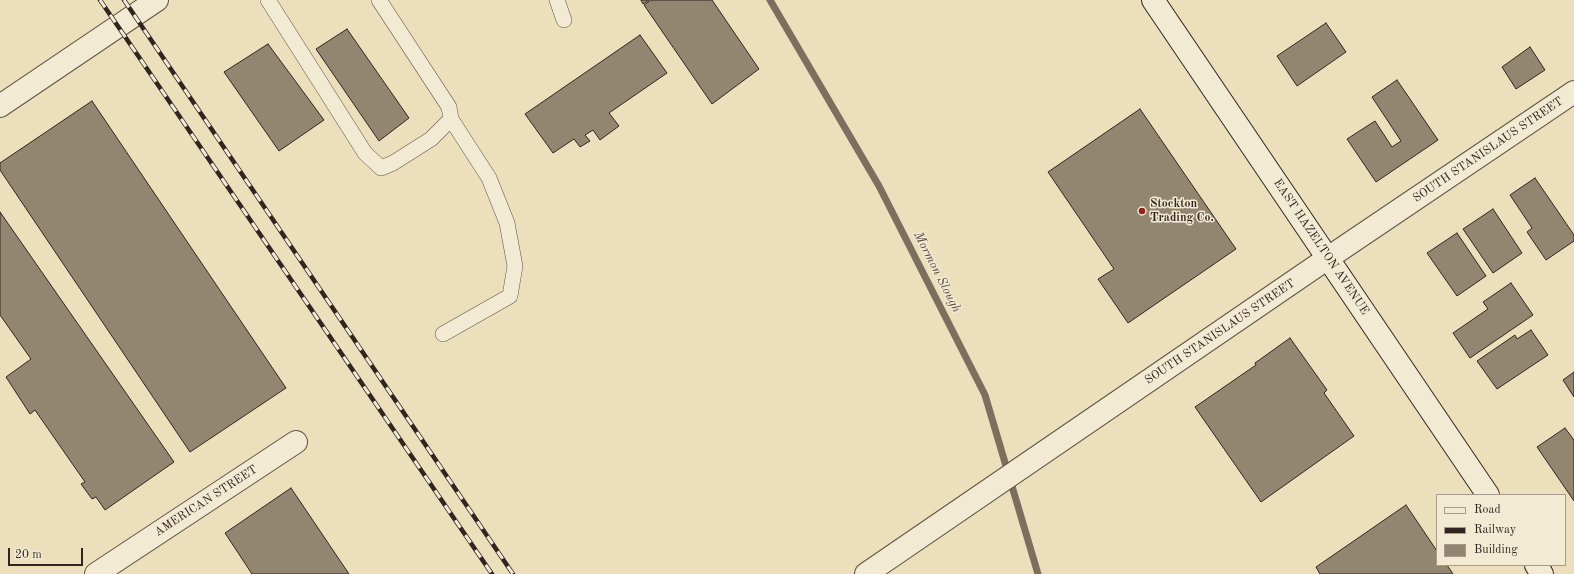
<!DOCTYPE html>
<style>
body{margin:0}
#map{position:relative;width:1574px;height:574px;overflow:hidden;background:#ecdfbb;font-family:"Old Standard TT",serif}
canvas{display:block}
.legend{position:absolute;left:1436px;top:494px;width:130px;height:72px;box-sizing:border-box;background:#f3ead3;border:1px solid #a69b8b;margin:0;padding:5px 7px;list-style:none;font-size:12px;color:#322520}
.legend li{display:flex;align-items:center;gap:8px;height:20px}
.legend b{width:20px;border:1px solid #a69b8b}
.scale{position:absolute;left:8px;top:548px;width:75px;height:18px;box-sizing:border-box;border:2px solid #322520;border-top:0;padding-left:5px;font-size:12px;line-height:14px;white-space:nowrap;color:#322520;-webkit-text-stroke:3px #f3ead3;paint-order:stroke}
</style>
<div id="map">
<canvas width="1574" height="574"></canvas>
<ul class="legend">
<li><b style="height:5px;background:#f3ead3"></b>Road</li>
<li><b style="height:5px;background:#322520"></b>Railway</li>
<li><b style="height:11px;background:#938671"></b>Building</li>
</ul>
<div class="scale">20 m</div>
</div>
<script>
const ctx = document.querySelector('canvas').getContext('2d');
ctx.lineJoin = 'round';
function shape(rows) {
  const path = new Path2D();
  for (const r of rows) {
    path.moveTo(r[0], r[1]);
    for (let i = 2; i < r.length; i += 2) path.lineTo(r[i], r[i + 1]);
  }
  return path;
}
function trace(path, color, width, dash) {
  ctx.strokeStyle = color;
  ctx.lineWidth = width;
  ctx.lineCap = dash ? 'butt' : 'round';
  ctx.setLineDash(dash || []);
  ctx.stroke(path);
}
function paint(path, color) {
  ctx.fillStyle = color;
  ctx.fill(path, 'evenodd');
}
function write(font, color, halo, rows, align = 'center') {
  ctx.font = font + ' "Old Standard TT",serif';
  ctx.lineWidth = 3;
  ctx.setLineDash([]);
  ctx.textBaseline = 'middle';
  ctx.strokeStyle = halo;
  ctx.fillStyle = color;
  for (const [text, x, y, turn = 0] of rows) {
    ctx.save();
    ctx.translate(x, y);
    ctx.rotate((+turn || 0) * Math.PI / 180);
    ctx.textAlign = isNaN(turn) ? turn : align;
    if (halo) ctx.strokeText(text, 0, 0);
    ctx.fillText(text, 0, 0);
    ctx.restore();
  }
}
trace(shape([
 [770,0,879,186,985,395,1038,574]
]), '#7c6f5d', 7);
const building = shape([
 [641,0,649,0,643,4,641,0],
 [651,0,712,0,759,69,712,104,644,5,651,0],
 [1326,23,1346,52,1297,86,1277,56,1326,23],
 [347,29,409,118,379,141,316,49,347,29],
 [640,35,667,73,609,113,619,126,600,140,593,130,585,135,590,141,580,147,574,139,553,153,525,114,640,35],
 [268,44,324,120,279,151,224,72,268,44],
 [1530,47,1545,70,1516,89,1502,67,1530,47],
 [1397,80,1438,140,1376,182,1347,139,1375,121,1392,147,1401,141,1372,97,1397,80],
 [92,101,286,388,190,452,0,170,0,163,92,101],
 [1140,109,1236,249,1128,323,1098,279,1114,269,1048,172,1140,109],
 [1535,178,1574,235,1574,241,1546,260,1527,232,1532,228,1510,195,1535,178],
 [1493,209,1522,253,1493,273,1463,229,1493,209],
 [0,212,174,462,105,510,96,497,92,499,81,484,85,482,35,410,30,414,6,377,31,359,0,315,0,212],
 [1457,233,1486,276,1457,296,1427,253,1457,233],
 [1511,283,1533,315,1470,358,1453,333,1488,309,1483,302,1511,283],
 [1531,330,1548,355,1497,389,1477,361,1515,335,1517,339,1531,330],
 [1290,338,1327,390,1324,393,1354,436,1261,502,1195,407,1256,365,1255,363,1290,338],
 [1574,372,1574,397,1563,380,1574,372],
 [1565,428,1574,440,1574,501,1537,447,1565,428],
 [291,488,349,574,252,574,225,533,291,488],
 [1406,505,1437,551,1437,565,1447,565,1453,574,1320,574,1316,567,1406,505]
]);
paint(building, '#938671');
trace(building, '#322520', 1);
const service = shape([
 [268,0,365,153,381,168,393,163,431,139,451,119,449,107,379,0],
 [557,0,564,20],
 [443,334,510,296,515,266,507,223,489,178,451,119]
]);
const minor = shape([
 [96,574,296,442]
]);
const tertiary = shape([
 [0,106,157,0],
 [866,574,1328,258,1574,92]
]);
const secondary = shape([
 [1153,0,1488,495],
 [1536,565,1542,574]
]);
trace(service, '#605447', 16);
trace(minor, '#605447', 24);
trace(tertiary, '#605447', 24);
trace(secondary, '#322520', 24);
trace(service, '#f3ead3', 15);
trace(minor, '#f3ead3', 22);
trace(tertiary, '#f3ead3', 22);
trace(secondary, '#f3ead3', 22);
const rail = shape([
 [100,0,492,574],
 [124,0,513,574]
]);
trace(rail, '#322520', 4.5);
trace(rail, '#f3ead3', 3, [9]);
for (const [x, y, r, color] of [
 [1142,211,4,"#8f2418"]
]) {
  const dot = new Path2D();
  dot.arc(x, y, r, 0, 2 * Math.PI);
  ctx.fillStyle = color;
  ctx.fill(dot);
  trace(dot, '#f3ead3', 1.5);
}
write('12px', '#322520', '#f3ead3', [
 ["SOUTH STANISLAUS STREET",1488,150,-34],
 ["EAST HAZELTON AVENUE",1321,247,56],
 ["SOUTH STANISLAUS STREET",1220,332,-34],
 ["AMERICAN STREET",206,501,-33]
]);
write('bold 12px', '#322520', '#f3ead3', [
 ["Stockton",1150,204],
 ["Trading Co.",1150,218]
], 'left');
write('italic 13px', '#574a3f', '#f3ead3', [
 ["Mormon Slough",937,272,63]
]);
</script>
